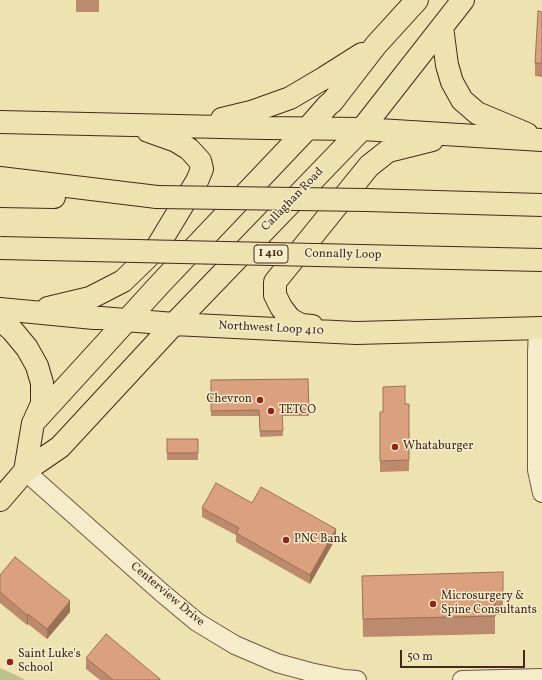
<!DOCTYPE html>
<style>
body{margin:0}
#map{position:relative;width:542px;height:680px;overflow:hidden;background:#efe2b1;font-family:Vollkorn,serif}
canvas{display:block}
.scale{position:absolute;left:400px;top:650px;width:125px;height:18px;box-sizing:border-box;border:2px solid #44291b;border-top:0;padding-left:5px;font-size:12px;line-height:14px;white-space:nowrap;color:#44291b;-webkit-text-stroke:3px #f5eccc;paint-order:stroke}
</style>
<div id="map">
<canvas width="542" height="680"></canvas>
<div class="scale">50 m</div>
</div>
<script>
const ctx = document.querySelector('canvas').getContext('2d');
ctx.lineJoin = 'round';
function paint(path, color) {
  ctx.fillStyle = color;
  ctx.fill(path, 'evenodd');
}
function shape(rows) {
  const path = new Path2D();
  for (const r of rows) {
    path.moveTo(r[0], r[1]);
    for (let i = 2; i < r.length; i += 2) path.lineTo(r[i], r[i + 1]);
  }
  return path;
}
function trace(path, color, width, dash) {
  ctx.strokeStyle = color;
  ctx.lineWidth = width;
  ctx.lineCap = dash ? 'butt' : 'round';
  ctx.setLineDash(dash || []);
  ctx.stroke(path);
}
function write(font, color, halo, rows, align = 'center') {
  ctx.font = font + ' Vollkorn,serif';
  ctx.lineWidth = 3;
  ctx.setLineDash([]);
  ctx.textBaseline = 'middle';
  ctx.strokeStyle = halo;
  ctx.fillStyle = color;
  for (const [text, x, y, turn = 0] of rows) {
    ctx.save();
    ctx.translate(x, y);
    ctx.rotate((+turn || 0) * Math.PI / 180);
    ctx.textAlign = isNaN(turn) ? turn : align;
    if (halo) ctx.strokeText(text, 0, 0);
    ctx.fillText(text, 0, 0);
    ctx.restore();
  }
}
paint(shape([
 [0,668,18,676,25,680,0,680]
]), '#bbc38a');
const minor = shape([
 [538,328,537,354,537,470,542,493],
 [25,471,161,592,197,622,235,645,277,663,310,672,344,679,357,680],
 [462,680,542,678]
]);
const major = shape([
 [442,27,447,65,452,82,462,100,477,113,527,134],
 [222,119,251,112,290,98,324,78,362,54],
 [0,122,265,128,362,129,542,140],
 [48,308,90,298,123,281,156,249,197,181,202,169,200,161,189,149,176,141,148,131],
 [0,309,94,318,101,318,174,324,356,333,542,328],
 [0,320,12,330,27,348,37,366,42,383,42,404,35,419],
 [312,326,301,325,290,319,281,307,275,295,275,282,369,166,388,151,432,140],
 [25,471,33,423,160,284,307,129,328,105,332,102,376,45,417,0],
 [0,500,25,471,60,447,174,324,362,129,463,0]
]);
const highway = shape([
 [0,178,157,197],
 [0,196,54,197]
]);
trace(minor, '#6f5740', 20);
trace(major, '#44291b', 24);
trace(highway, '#44291b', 24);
trace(minor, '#f5eccc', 18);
trace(major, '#efe2b1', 22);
trace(highway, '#efe2b1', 22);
const highwayBridge = shape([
 [157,197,366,200,542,205],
 [0,248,542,260]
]);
trace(highwayBridge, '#44291b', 24, []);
trace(highwayBridge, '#efe2b1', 22);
paint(shape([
 [76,0,99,0,99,12,76,12],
 [542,12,542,77,535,76,535,63],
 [308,379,309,416,282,416,283,436,260,437,259,416,211,416,211,380],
 [405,404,409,404,409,471,380,472,380,412,383,412],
 [167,439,198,439,198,460,167,460],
 [252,503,336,538,310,584,236,542,236,535,202,517,202,508],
 [503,572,503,614,495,615,495,634,363,637,362,576],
 [0,575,70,612,47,639,28,624,27,625,0,603],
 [86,658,160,680,100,680,86,669]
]), '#bc8a6c');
paint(shape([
 [336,529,336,538,310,584,310,575],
 [70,601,70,612,47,639,47,629],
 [28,614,28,624,27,625,27,615]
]), '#997158');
const building = shape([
 [538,11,542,12,542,63,535,63,538,11],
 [308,379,309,410,282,410,283,431,260,431,259,410,211,411,211,380,308,379],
 [405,386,405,404,409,404,409,460,380,461,380,412,383,412,383,387,405,386],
 [167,439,198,439,198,453,167,453,167,439],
 [216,483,252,503,261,487,336,529,310,575,236,533,239,528,202,508,216,483],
 [15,557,70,601,47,629,28,614,27,615,0,592,0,575,15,557],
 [503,572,503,596,495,597,495,616,363,619,362,576,503,572],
 [106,634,160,679,160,680,113,680,86,658,106,634]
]);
paint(building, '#dba17e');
trace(building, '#997158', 1);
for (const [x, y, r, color] of [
 [260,400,4,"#8f2418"],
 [271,411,4,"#8f2418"],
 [395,447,4,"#8f2418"],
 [286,540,4,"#8f2418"],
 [433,604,4,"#8f2418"],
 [10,662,4,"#8f2418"]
]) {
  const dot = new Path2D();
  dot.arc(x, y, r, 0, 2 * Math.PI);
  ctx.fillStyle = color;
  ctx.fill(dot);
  trace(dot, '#f5eccc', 1.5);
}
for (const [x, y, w] of [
 [271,254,34]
]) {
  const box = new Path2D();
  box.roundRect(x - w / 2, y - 9, w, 18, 3);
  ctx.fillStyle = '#f5eccc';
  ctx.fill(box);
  trace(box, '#44291b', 1);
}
write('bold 11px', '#44291b', null, [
 ["I 410",271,254]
]);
write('12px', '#44291b', '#f5eccc', [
 ["Callaghan Road",293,200,-46],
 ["Connally Loop",343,255,1],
 ["Northwest Loop 410",271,329,3],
 ["Centerview Drive",167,595,40]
]);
write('12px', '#44291b', '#f5eccc', [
 ["Chevron",252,400,"right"],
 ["TETCO",279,411],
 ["Whataburger",403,447],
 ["PNC Bank",294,540],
 ["Microsurgery &",441,597],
 ["Spine Consultants",441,611],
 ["Saint Luke's",18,655],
 ["School",18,669]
], 'left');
</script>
